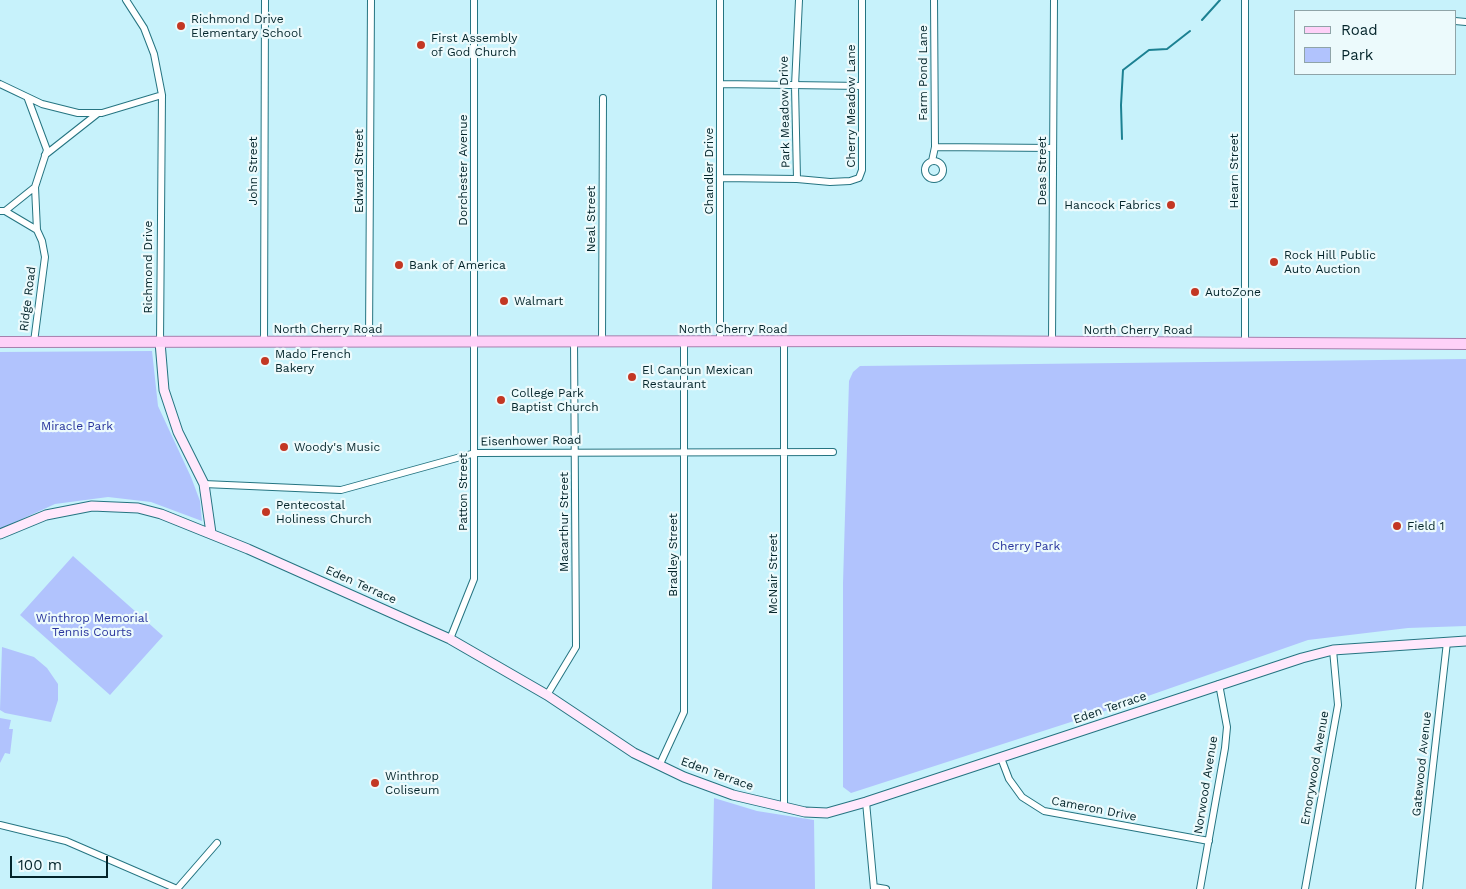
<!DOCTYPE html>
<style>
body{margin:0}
#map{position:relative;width:1466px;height:889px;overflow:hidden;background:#c7f2fb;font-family:"Work Sans",sans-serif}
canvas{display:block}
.legend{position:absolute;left:1294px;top:10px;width:162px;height:65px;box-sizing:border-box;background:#ecfafc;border:1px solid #8fa4a8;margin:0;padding:6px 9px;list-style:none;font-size:15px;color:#03242a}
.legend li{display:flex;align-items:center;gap:10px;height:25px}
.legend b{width:25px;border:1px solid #8fa4a8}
.scale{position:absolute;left:10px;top:856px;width:98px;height:22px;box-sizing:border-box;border:2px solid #03242a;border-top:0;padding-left:6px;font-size:15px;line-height:18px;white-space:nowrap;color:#03242a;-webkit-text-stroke:4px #ecfafc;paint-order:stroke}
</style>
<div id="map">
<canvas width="1466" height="889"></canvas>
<ul class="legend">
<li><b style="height:6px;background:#fed1f8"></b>Road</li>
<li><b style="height:14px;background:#b1c3fd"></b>Park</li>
</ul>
<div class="scale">100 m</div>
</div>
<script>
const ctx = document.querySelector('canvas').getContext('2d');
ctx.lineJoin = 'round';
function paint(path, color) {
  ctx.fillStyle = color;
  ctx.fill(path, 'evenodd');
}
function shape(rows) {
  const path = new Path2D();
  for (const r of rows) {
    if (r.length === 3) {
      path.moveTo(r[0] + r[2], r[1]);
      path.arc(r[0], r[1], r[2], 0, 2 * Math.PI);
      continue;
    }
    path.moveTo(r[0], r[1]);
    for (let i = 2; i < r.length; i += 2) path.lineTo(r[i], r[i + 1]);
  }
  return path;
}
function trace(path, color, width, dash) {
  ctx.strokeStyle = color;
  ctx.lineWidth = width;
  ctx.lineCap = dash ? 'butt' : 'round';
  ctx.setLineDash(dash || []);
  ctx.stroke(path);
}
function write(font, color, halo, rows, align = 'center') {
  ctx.font = font + ' "Work Sans",sans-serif';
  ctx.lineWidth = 4.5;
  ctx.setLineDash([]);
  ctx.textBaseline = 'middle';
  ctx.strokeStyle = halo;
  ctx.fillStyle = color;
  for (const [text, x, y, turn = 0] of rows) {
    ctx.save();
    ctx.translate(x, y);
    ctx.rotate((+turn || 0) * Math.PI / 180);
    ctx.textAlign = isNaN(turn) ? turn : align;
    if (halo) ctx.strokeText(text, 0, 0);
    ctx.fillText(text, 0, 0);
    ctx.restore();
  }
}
paint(shape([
 [152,351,158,406,191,477,200,501,202,521,151,502,108,497,55,504,0,529,0,352],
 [1466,359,1466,626,1408,628,1308,640,1105,711,851,793,843,787,843,583,849,381,853,372,860,366],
 [73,556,163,636,110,695,20,615],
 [2,647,34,657,47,668,58,684,58,700,51,722,5,713,0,710],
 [0,718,11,720,9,729,13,729,10,754,5,753,0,763],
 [714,798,757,811,814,820,815,889,712,889]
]), '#b1c3fd');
trace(shape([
 [1202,20,1220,0],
 [1122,139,1121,105,1123,70,1149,50,1167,49,1190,31]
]), '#1c8192', 2);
const street = shape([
 [126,0,144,28,154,54,162,95,160,342],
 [1245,0,1245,343],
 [1455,21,1466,22],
 [0,84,42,104,78,113,102,113,162,95],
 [720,84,862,86],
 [935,147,1053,148],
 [45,155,97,114],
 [934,170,9],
 [932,161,935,147,934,0],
 [721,178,797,179,830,182,850,181,859,178,862,170,862,0],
 [797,179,795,86,799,0],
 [35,187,37,230],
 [0,211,5,211,37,230,42,241,45,257,34,342],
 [5,211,35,187,47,150,28,99],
 [602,341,603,98],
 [720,341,720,0],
 [784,341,784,807],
 [264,342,265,0],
 [369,342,371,0],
 [1052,342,1054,0],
 [204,484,341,490,475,453,833,452],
 [450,639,474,579,474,0],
 [547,695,576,647,574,341],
 [1001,758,1009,779,1022,797,1044,811,1209,841],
 [660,764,684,712,684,342],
 [866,802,874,889],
 [0,825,66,841,177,889],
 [874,887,886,889],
 [177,889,217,843],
 [1200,889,1225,748,1227,727,1219,684],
 [1305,889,1338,705,1333,650],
 [1419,889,1447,642]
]);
const secondary = shape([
 [160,342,164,390,178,432,204,484,211,533],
 [0,534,46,515,92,506,138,508,161,514,248,549,450,639,547,695,634,753,684,777,733,795,805,812,827,813,866,802,1302,658,1333,650,1466,641]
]);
const primary = shape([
 [0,342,931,341,1466,344]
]);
trace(street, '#257481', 8);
trace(secondary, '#257481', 11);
trace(primary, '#a680ad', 12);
trace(street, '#fff', 6);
trace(secondary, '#ffe8fc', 9);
trace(primary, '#fed1f8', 10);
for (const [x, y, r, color] of [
 [181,26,5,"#c33723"],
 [421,45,5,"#c33723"],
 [1171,205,5,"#c33723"],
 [1274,262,5,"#c33723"],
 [399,265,5,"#c33723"],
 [1195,292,5,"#c33723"],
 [504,301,5,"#c33723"],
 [265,361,5,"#c33723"],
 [632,377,5,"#c33723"],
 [501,400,5,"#c33723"],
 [284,447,5,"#c33723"],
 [266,512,5,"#c33723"],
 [1397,526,5,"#c33723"],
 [375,783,5,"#c33723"]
]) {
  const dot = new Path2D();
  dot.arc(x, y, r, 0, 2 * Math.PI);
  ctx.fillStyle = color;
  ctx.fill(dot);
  trace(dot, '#ecfafc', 2);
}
write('12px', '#03242a', '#ecfafc', [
 ["Richmond Drive",191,19],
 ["Elementary School",191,33],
 ["First Assembly",431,38],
 ["of God Church",431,52],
 ["Hancock Fabrics",1161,205,"right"],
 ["Rock Hill Public",1284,255],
 ["Auto Auction",1284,269],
 ["Bank of America",409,265],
 ["AutoZone",1205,292],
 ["Walmart",514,301],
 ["Mado French",275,354],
 ["Bakery",275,368],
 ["El Cancun Mexican",642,370],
 ["Restaurant",642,384],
 ["College Park",511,393],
 ["Baptist Church",511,407],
 ["Woody's Music",294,447],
 ["Pentecostal",276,505],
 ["Holiness Church",276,519],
 ["Field 1",1407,526],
 ["Winthrop",385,776],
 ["Coliseum",385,790]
], 'left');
write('12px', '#03242a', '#ecfafc', [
 ["Farm Pond Lane",923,73,-90],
 ["Cherry Meadow Lane",851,106,-90],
 ["Park Meadow Drive",785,112,-91],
 ["Dorchester Avenue",463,170,-90],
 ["John Street",253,171,-90],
 ["Edward Street",359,171,-90],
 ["Chandler Drive",709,171,-90],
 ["Deas Street",1042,171,-90],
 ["Hearn Street",1234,171,-90],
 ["Neal Street",591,219,-90],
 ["Richmond Drive",148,267,-90],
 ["Ridge Road",28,299,-83],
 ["North Cherry Road",328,329],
 ["North Cherry Road",733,329],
 ["North Cherry Road",1138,330],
 ["Eisenhower Road",531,441,-1],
 ["Patton Street",463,492,-90],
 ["Macarthur Street",564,522,-90],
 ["Bradley Street",673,555,-90],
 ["McNair Street",773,574,-90],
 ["Eden Terrace",361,585,24],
 ["Eden Terrace",1110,708,-19],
 ["Gatewood Avenue",1422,764,-84],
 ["Emorywood Avenue",1315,768,-80],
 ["Eden Terrace",717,774,20],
 ["Norwood Avenue",1206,785,-81],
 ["Cameron Drive",1094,809,11]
]);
write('12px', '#29359d', '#ecfafc', [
 ["Miracle Park",77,426],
 ["Cherry Park",1026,546],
 ["Winthrop Memorial",92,618],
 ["Tennis Courts",92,632]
]);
</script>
